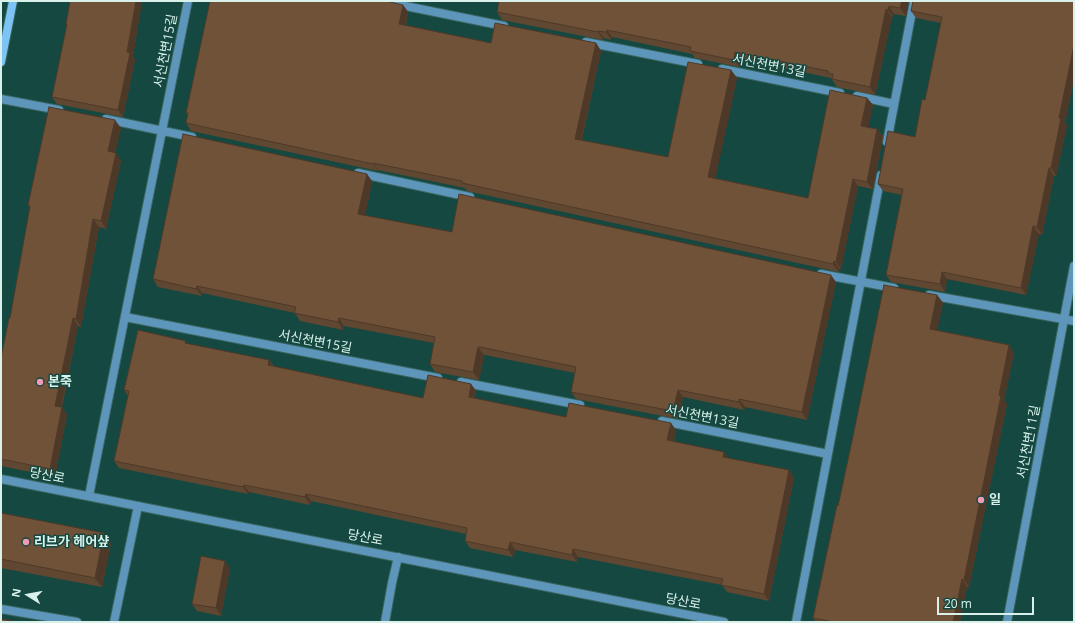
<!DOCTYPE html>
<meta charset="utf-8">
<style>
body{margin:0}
#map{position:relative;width:1075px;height:623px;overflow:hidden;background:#154840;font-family:"Open Sans",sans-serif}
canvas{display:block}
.frame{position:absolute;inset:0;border:2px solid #d8f1eb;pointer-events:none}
.north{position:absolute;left:8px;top:575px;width:40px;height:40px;-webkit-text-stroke:3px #154840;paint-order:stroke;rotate:281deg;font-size:11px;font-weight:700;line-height:16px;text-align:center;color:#d8f1eb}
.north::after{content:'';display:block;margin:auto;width:14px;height:18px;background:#d8f1eb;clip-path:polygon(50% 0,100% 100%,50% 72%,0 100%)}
.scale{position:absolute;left:937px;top:597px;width:97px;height:18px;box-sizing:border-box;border:2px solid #d8f1eb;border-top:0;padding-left:5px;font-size:12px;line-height:14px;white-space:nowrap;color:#d8f1eb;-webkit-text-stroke:3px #154840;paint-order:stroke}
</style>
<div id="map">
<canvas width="1075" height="623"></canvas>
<div class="frame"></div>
<div class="north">N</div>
<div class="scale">20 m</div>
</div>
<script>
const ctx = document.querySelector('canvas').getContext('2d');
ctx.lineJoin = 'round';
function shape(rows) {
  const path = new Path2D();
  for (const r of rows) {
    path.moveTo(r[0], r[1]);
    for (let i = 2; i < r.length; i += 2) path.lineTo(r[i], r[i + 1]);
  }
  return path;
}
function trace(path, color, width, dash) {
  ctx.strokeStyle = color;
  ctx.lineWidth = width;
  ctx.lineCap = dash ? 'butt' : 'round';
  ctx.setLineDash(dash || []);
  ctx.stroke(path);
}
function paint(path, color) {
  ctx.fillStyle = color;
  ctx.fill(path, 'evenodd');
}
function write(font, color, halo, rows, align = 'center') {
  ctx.font = font + ' "Open Sans","Noto Sans KR",sans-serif';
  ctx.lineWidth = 3;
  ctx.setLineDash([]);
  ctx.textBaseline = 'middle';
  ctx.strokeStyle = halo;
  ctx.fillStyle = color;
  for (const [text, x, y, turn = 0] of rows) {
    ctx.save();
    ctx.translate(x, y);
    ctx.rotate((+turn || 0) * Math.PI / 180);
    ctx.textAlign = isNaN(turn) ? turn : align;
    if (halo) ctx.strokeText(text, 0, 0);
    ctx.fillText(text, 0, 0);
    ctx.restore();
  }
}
const lane = shape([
 [1,609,77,622],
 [114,622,138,506],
 [385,622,392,583,398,557]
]);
const street = shape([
 [381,1,504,26],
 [586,42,698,64],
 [722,69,840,93],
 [857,96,894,104],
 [1,99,59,110],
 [106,119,192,137],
 [887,142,914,1],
 [358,173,470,197],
 [821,274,894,288],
 [929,295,1074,321],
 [125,317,438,378],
 [461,382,580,405],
 [662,421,828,454],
 [1,479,724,622],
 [89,496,188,1],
 [796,622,881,175],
 [1007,622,1074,266]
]);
const secondary = shape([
 [1,62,13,1]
]);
trace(lane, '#38665f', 10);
trace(street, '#38665f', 10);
trace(secondary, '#38665f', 10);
trace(lane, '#5e95bb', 8);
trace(street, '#5e95bb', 8);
trace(secondary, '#7dc3f3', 8);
paint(shape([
 [70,1,142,1,133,56,135,60,123,117,57,104,52,97,67,25,66,24],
 [909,1,906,16,894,14,893,17,892,17,875,95,837,87,831,78,741,59,739,67,695,58,692,54,612,37,611,40,604,38,603,40,502,20,497,12],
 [1074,1,1074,79,1065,123,1067,126,1056,176,1054,176,1042,235,1039,234,1026,295,947,279,945,292,891,282,886,275,902,195,883,191,878,184,915,137,925,100,941,23,916,18,911,11],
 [403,5,408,12,406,25,491,43,596,43,601,51,582,140,668,157,731,70,737,78,715,178,808,198,867,98,873,105,868,127,877,129,883,136,873,189,858,186,841,269,839,269,839,272,467,191,465,188,378,170,378,171,191,131,186,123,188,115,186,113],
 [121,128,115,153,121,161,106,229,99,227,81,327,78,326,62,407,67,415,55,477,1,466,1,358,10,318,30,208,28,205],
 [372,181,365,216,452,232,836,282,807,420,745,407,744,410,683,397,678,419,576,399,571,392,575,373,485,355,484,355,479,380,435,372,430,364,434,343,344,326,343,330,300,321,295,313,202,293,202,296,158,287,153,279],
 [937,295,943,303,937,330,1009,345,1014,353,1004,400,1007,404,969,587,967,587,960,622,816,622,813,618,838,506],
 [187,344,269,360,274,366,423,398,471,384,476,391,475,398,566,417,676,430,674,441,728,458,789,470,794,478,769,601,727,592,722,585,578,557,577,562,515,550,513,557,470,548,465,541,466,534,311,501,310,505,249,492,248,494,119,468,114,461,128,396,124,390],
 [1,513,104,533,111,543,102,587,1,568],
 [230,568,221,616,197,611,192,604]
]), '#604731');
paint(shape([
 [136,1,142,1,133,56,135,60,123,117,118,110],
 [902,1,909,1,906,16,900,8],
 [403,5,408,12,404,31,399,24],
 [889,6,894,14,893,17,888,10],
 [886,9,892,17,875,95,870,87],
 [607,30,612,37,611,40,606,32],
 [598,31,604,38,603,40,598,32],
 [596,43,601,51,580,147,575,139],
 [1074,45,1074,79,1065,123,1067,126,1056,176,1051,168,1059,118],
 [735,52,741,59,739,67,734,60],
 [731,70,737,78,714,185,708,177],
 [867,98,873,105,867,133,861,126],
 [115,120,121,128,114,159,108,151],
 [877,129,883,136,873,189,867,182],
 [116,153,121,161,106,229,101,221],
 [373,163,378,170,378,171,373,164],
 [1049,168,1054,176,1042,235,1037,227],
 [367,174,372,181,364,222,358,214],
 [853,179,858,186,841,269,836,262],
 [93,219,99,227,81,327,76,319],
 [1033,226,1039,234,1026,295,1021,288],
 [834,261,839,269,839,272,833,264],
 [942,272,947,279,945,292,940,284],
 [831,275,836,282,807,420,802,412],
 [197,286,202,293,202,296,196,289],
 [937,295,943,303,936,336,930,329],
 [73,318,78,326,60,413,55,406],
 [339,318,344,326,343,330,338,322],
 [1009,345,1014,353,1004,400,1007,404,969,587,964,580,999,395],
 [478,347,484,355,479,380,473,372],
 [269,360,274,368,268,365],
 [471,384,476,391,474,404,469,397],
 [678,390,683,397,678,419,673,411],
 [739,399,745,407,744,410,739,402],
 [62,407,67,415,55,477,50,469],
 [671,423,676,430,672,447,667,440],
 [724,452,729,459,723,457],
 [789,470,794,478,769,601,764,594],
 [244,485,249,492,248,494,243,487],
 [306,494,311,501,310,505,305,497],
 [104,533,111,543,102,587,95,578],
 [510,542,515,550,513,557,508,550],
 [573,549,578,557,577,562,572,555],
 [225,561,230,568,221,616,216,608],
 [962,579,967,587,960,622,953,622]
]), '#4e3928');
const building = shape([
 [70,1,136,1,127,52,130,53,118,110,52,97,67,24,66,24,70,1],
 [210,1,386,1,403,5,399,24,491,43,495,23,596,43,575,139,668,157,688,62,731,70,708,177,808,198,830,90,867,98,861,126,877,129,867,182,853,179,836,262,834,261,833,264,462,183,462,181,373,163,373,164,186,123,188,113,186,113,210,1],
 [499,1,902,1,900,8,889,6,888,10,886,9,870,87,832,79,833,74,828,73,828,71,735,52,734,60,690,51,691,47,607,30,606,32,598,31,598,32,497,12,499,1],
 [913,1,1074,1,1074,45,1059,118,1061,118,1051,168,1049,168,1037,227,1033,226,1021,288,942,272,940,284,886,275,903,189,878,184,888,131,915,137,922,99,925,100,942,17,911,11,913,1],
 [49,107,115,120,108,151,116,153,101,221,93,219,76,319,73,318,55,406,62,407,50,469,1,459,1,358,9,318,10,318,30,206,28,205,49,107],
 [183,134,367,174,358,214,452,232,459,194,831,275,802,412,739,399,739,402,678,390,673,411,571,392,576,367,480,347,478,347,473,372,430,364,435,337,339,318,338,322,294,313,296,307,197,286,196,289,153,279,183,134],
 [884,285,937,295,930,329,1009,345,999,395,1001,396,964,580,962,579,953,622,834,622,813,618,837,505,838,506,852,441,884,285],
 [138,330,186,341,185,343,269,360,268,365,423,398,428,375,471,384,469,397,566,417,569,403,671,423,667,440,724,452,723,457,789,470,764,594,721,585,723,579,573,549,572,555,510,542,508,550,465,541,467,528,306,494,305,497,244,485,243,487,114,461,129,391,124,390,138,330],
 [1,513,104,533,95,578,1,559,1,513],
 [201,556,225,561,216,608,192,604,201,556],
 [1,619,18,622,1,622,1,619]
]);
paint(building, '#705239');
trace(building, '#4e3928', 1);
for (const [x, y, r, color] of [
 [40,382,4,"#f19ab4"],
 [981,500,4,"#f19ab4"],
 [26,542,4,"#f19ab4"]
]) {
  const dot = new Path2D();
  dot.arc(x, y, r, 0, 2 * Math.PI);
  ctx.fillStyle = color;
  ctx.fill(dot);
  trace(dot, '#154840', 1.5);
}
write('13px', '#d8f1eb', '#154840', [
 ["서신천변15길",166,51,-79],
 ["서신천변13길",769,66,11],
 ["서신천변15길",315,342,11],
 ["서신천변13길",702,417,11],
 ["서신천변11길",1029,442,-79],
 ["당산로",47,476,11],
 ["당산로",365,538,11],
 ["당산로",683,602,11]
]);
write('bold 13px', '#d8f1eb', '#154840', [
 ["본죽",48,382],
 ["일",989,500],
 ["리브가 헤어샾",34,542]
], 'left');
</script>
